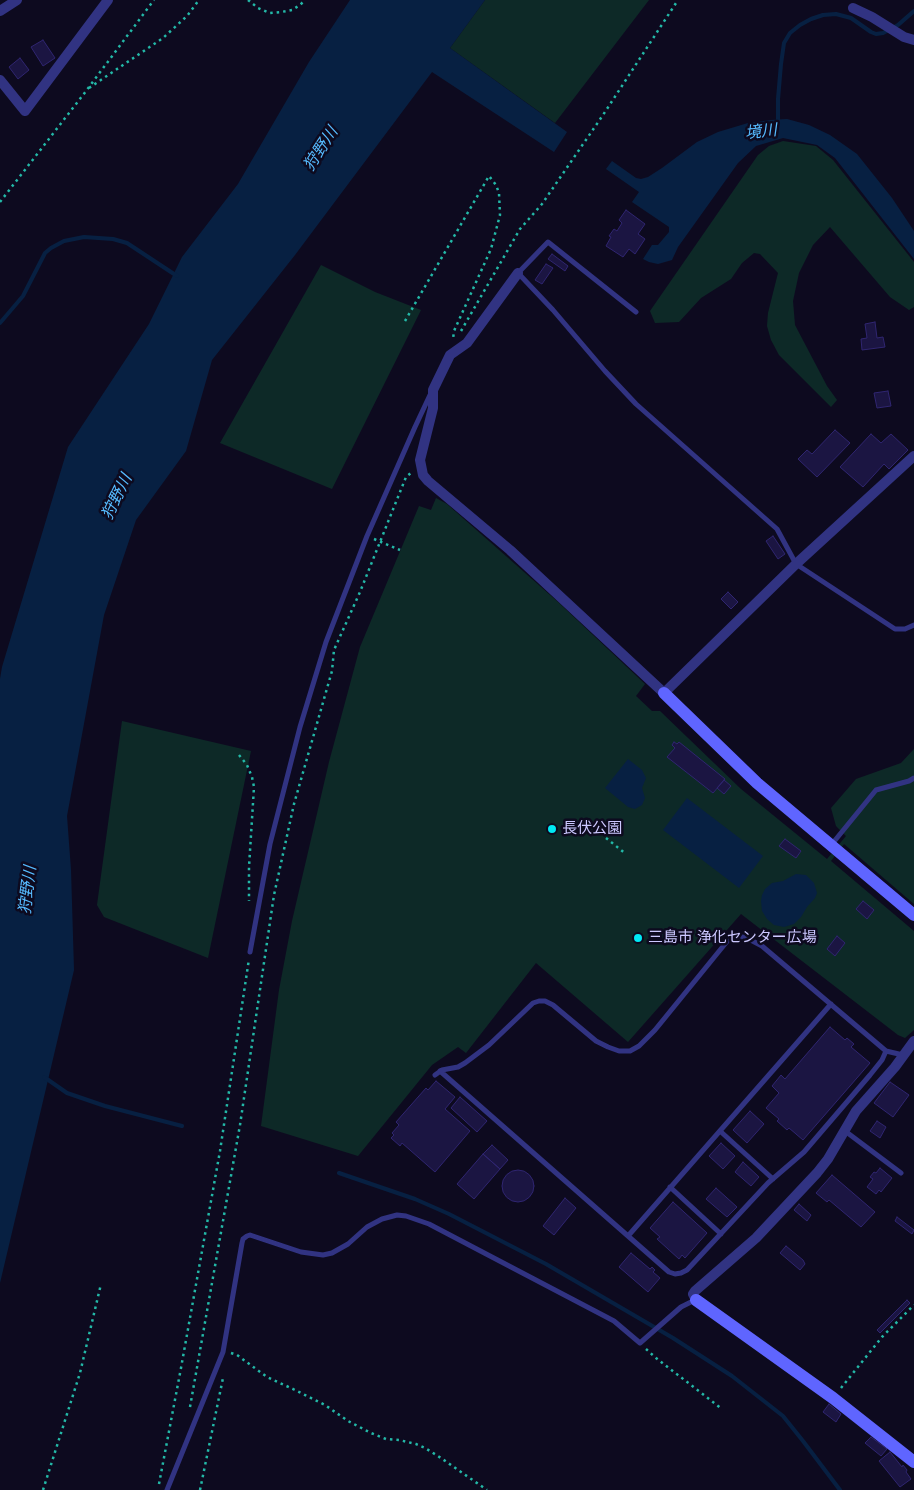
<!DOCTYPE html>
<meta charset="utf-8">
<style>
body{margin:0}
canvas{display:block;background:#0d0a1f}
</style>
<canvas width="914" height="1490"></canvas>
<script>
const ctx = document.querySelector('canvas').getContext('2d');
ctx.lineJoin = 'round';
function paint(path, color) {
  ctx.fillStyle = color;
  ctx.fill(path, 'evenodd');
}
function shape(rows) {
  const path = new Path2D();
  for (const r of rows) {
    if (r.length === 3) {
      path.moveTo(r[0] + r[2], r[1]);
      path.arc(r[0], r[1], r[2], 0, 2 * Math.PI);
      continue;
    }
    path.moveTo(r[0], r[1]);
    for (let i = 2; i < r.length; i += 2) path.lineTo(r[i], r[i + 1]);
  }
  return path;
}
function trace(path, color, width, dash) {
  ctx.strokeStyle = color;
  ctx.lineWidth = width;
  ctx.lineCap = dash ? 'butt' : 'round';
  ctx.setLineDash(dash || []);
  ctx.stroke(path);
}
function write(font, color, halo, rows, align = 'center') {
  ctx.font = font + ' Rubik,"Noto Sans JP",sans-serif';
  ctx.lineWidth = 5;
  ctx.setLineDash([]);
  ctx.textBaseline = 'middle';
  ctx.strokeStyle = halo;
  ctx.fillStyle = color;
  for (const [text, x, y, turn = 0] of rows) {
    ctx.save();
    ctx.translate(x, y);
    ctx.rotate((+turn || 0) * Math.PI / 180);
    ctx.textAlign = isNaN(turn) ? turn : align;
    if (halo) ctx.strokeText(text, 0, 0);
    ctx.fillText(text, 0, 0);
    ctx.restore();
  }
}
paint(shape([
 [485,0,649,0,555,123,450,48],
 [783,141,816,146,833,160,914,262,914,307,909,310,890,297,830,227,813,245,799,273,793,301,795,325,827,386,837,400,831,407,779,355,771,340,767,326,768,313,778,273,760,254,754,253,742,263,731,279,701,298,679,322,655,323,650,311,758,155,769,146],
 [321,265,375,292,421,310,332,489,220,443],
 [436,498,447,504,558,602,645,684,636,696,652,711,660,711,741,789,827,859,846,836,836,826,831,808,856,779,901,763,914,749,914,904,844,844,831,861,914,931,914,1030,905,1038,898,1035,741,914,628,1042,536,963,466,1053,458,1047,432,1065,358,1156,261,1126,279,990,292,921,329,762,360,647,419,506,431,510],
 [122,721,251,751,208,958,104,917,97,905]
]), '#0d2927');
paint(shape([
 [350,0,485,0,450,48,567,132,554,152,432,72,295,255,212,360,186,451,136,520,104,615,67,816,71,870,74,970,0,1283,0,679,2,667,68,447,149,324,182,257,238,184,309,62],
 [787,119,809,125,830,135,857,154,892,198,914,231,914,259,835,158,817,145,783,138,756,146,738,163,678,247,672,260,658,264,649,262,643,259,652,245,658,245,669,232,669,227,632,202,639,192,606,169,612,161,636,178,641,179,648,177,662,168,697,142,718,132,748,123,771,120],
 [628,759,642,770,646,778,642,788,645,798,642,805,635,809,628,807,605,788],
 [687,798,763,856,739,888,663,830],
 [796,874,806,875,814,883,817,893,815,898,807,907,801,917,794,924,784,927,774,925,767,919,762,911,761,901,762,895,765,889,772,883,783,881]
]), '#072042');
trace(shape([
 [778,124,778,99,781,64,784,43,790,33,800,25,811,19,823,15,836,14,851,18,871,32,876,34,883,33,898,25,914,11],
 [0,323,23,296,45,253,51,248,64,241,84,237,113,239,127,243,177,276],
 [44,1077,67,1093,105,1106,182,1126],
 [339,1173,415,1199,449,1214,546,1264,673,1338,732,1376,783,1416,803,1441,840,1490]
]), '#072042', 4);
const building = shape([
 [43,40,55,58,43,66,31,47,43,40],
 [20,58,29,70,18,79,9,67,20,58],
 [626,210,645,224,638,234,645,239,635,254,629,249,623,257,606,246,611,237,609,236,614,229,617,231,622,223,619,220,626,210],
 [552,254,568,266,565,271,548,259,552,254],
 [546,264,553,268,542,284,535,280,546,264],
 [875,322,877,338,883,337,885,347,862,350,861,339,867,338,865,324,875,322],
 [888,391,891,406,877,408,874,393,888,391],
 [835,430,850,443,817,477,798,459,807,450,812,454,835,430],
 [871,434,881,443,891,434,908,450,889,469,884,464,863,487,840,467,871,434],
 [773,536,785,554,778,559,766,541,773,536],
 [728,592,738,602,731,609,721,599,728,592],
 [674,742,677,744,679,742,725,779,713,793,667,757,675,748,672,745,674,742],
 [724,780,731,786,724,794,717,788,724,780],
 [785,839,801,851,796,858,779,846,785,839],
 [863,901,874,910,867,919,856,909,863,901],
 [837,936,845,943,835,956,827,949,837,936],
 [830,1027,845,1040,847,1038,854,1044,851,1047,870,1063,803,1140,789,1128,787,1130,777,1121,779,1119,766,1108,779,1093,772,1086,781,1075,785,1079,830,1027],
 [436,1081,455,1097,445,1109,470,1131,435,1172,402,1143,400,1146,391,1138,394,1135,392,1133,399,1125,396,1122,426,1088,428,1090,436,1081],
 [890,1082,909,1095,893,1117,874,1103,890,1082],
 [460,1097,487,1121,477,1132,451,1108,460,1097],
 [750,1111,764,1124,747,1143,733,1130,750,1111],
 [877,1121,886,1127,880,1138,870,1131,877,1121],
 [721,1143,735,1156,723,1169,709,1156,721,1143],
 [492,1145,508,1160,500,1169,483,1154,492,1145],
 [483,1154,500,1169,474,1199,457,1184,483,1154],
 [743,1162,759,1177,751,1186,735,1172,743,1162],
 [880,1168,892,1178,881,1192,879,1190,876,1194,867,1187,873,1179,870,1177,874,1172,876,1173,880,1168],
 [518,1186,16],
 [832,1175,875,1212,861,1227,829,1200,827,1202,816,1193,832,1175],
 [716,1188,737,1207,727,1217,706,1199,716,1188],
 [565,1198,576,1208,554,1235,543,1226,565,1198],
 [673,1202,707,1233,685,1258,682,1255,679,1259,657,1239,660,1237,650,1228,673,1202],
 [799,1204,811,1215,807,1221,794,1210,799,1204],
 [897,1217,914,1230,912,1234,895,1221,897,1217],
 [786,1246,803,1260,805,1264,800,1270,780,1253,786,1246],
 [631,1253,650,1269,652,1267,655,1270,653,1272,660,1278,648,1292,619,1267,631,1253],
 [907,1300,910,1303,880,1333,877,1330,907,1300],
 [829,1404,841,1414,836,1422,823,1412,829,1404],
 [871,1437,887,1449,881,1456,865,1443,871,1437],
 [890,1452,902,1467,903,1465,907,1470,906,1472,911,1479,900,1487,879,1461,890,1452]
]);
paint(building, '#1b1542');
trace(building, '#2f2570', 1);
trace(shape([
 [248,0,258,8,270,13,281,12,292,10,300,5,305,0],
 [89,88,163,38,187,16,199,0],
 [0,202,83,95,154,0],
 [405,321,489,176,496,185,499,193,500,215,491,249,454,331,453,339],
 [461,331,520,229,542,204,603,115,678,0],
 [374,539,400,550],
 [239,755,247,765,252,777,254,787,249,867,249,901],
 [606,838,626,854],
 [646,1349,656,1358,722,1409],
 [231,1353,237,1355,267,1377,293,1389,325,1405,348,1421,371,1433,386,1439,399,1440,416,1444,425,1448,438,1456,487,1490],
 [841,1388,882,1337,914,1305],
 [190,1407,240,1125,274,895,294,804,332,671,334,650,360,592,406,477,412,472],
 [159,1484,181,1368,220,1151,249,959],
 [43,1490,80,1373,101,1284],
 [200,1490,223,1378]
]), '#23b8a7', 2.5, [2.5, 4]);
trace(shape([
 [636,312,548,242,518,273,553,310,605,371,636,404,777,529,796,564,895,629,905,629,914,625],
 [832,844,876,790,909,781,914,778],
 [250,952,270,844,300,727,326,642,367,536,415,427,430,395],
 [440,1071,669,1272,675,1274,681,1273,687,1270,768,1183,804,1152,870,1075,882,1060,886,1051],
 [435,1075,442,1070,458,1067,465,1063,489,1045,533,1003,539,1001,545,1001,553,1005,596,1041,608,1047,619,1051,630,1051,639,1046,655,1030,729,939,735,937,745,937,762,946,886,1051,903,1055],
 [720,1131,773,1179],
 [845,1131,901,1173],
 [670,1187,721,1234],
 [628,1236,831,1004],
 [167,1490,223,1352,242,1243,243,1239,247,1236,250,1235,301,1252,323,1255,332,1253,348,1244,367,1227,382,1219,397,1215,406,1216,429,1224,614,1321,640,1343,681,1307,695,1300]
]), '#313382', 5);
trace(shape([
 [853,8,872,17,904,37,914,40],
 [0,11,17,0],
 [0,80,25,111,108,0],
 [518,273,467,343,450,355,433,390,433,408,420,460,423,475,428,481,510,550,664,693,796,564,914,456],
 [696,1300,693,1294,695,1291,756,1238,817,1173,828,1159,856,1111,895,1067,914,1041]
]), '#313382', 10);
trace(shape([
 [664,693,757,783,914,915],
 [696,1300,833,1398,914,1462]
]), '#5f65ff', 12);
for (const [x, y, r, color] of [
 [552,829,5,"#00e9f3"],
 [638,938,5,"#00e9f3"]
]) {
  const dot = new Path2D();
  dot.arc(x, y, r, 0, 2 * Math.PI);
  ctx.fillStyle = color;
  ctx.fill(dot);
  trace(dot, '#0d0a1f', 2);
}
write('15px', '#ccc8ff', '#0d0a1f', [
 ["長伏公園",562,829],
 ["三島市 浄化センター広場",648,938]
], 'left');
write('italic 16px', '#56bbff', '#0d0a1f', [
 ["境川",761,132,-6],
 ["狩野川",321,149,-57],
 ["狩野川",117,497,-64],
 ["狩野川",28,890,-83]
]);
</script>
